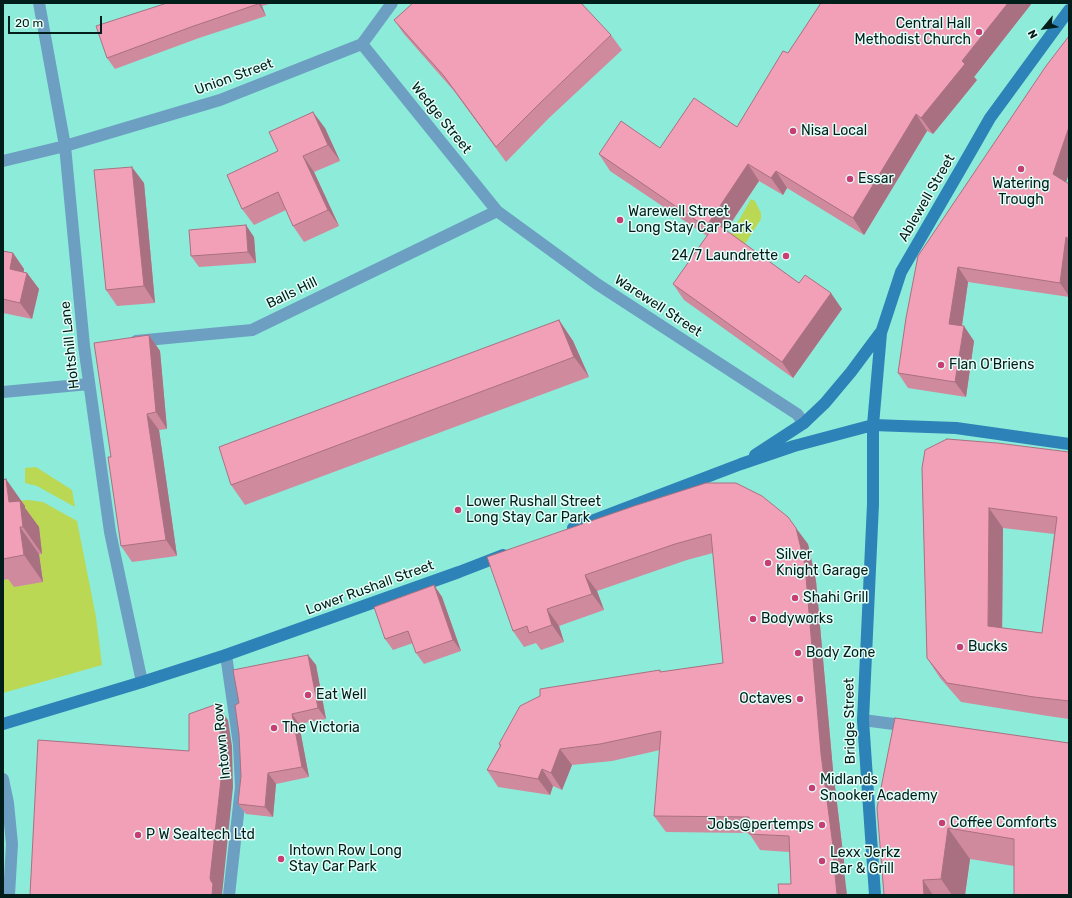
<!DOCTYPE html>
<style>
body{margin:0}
#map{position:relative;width:1072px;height:898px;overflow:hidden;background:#8debd9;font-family:Rubik,sans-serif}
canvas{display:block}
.frame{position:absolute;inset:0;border:4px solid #011e1a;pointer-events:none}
.north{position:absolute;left:1024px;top:8px;width:40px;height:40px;-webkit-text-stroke:3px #e4fef8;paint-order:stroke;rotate:241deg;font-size:11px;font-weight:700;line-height:16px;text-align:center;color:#011e1a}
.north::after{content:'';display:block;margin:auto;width:14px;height:18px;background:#011e1a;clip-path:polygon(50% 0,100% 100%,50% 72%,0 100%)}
.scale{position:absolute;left:8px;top:16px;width:94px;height:18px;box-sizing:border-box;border:2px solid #011e1a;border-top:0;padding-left:5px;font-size:12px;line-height:14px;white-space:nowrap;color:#011e1a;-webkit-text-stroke:3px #e4fef8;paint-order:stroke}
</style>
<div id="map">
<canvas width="1072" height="898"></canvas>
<div class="frame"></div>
<div class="north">N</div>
<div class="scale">20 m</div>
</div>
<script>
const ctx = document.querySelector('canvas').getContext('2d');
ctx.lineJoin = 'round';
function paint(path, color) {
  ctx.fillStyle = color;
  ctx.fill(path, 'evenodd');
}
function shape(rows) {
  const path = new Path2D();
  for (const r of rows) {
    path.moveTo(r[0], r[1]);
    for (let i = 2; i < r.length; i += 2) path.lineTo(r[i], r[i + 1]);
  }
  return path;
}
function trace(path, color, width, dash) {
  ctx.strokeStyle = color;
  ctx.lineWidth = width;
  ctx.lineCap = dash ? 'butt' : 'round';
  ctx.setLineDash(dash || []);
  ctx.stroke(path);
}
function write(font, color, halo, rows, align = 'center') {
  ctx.font = font + ' Rubik,sans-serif';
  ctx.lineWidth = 3;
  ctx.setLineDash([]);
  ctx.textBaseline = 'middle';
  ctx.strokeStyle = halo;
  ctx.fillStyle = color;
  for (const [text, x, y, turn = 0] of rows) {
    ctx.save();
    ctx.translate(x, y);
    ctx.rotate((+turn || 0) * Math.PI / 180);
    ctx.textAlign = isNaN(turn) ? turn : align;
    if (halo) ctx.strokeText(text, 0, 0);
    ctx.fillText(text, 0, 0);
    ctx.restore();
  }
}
paint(shape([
 [751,199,755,201,761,213,761,219,745,244,731,234],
 [36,467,72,490,75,507,37,486,25,483,25,468],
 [28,500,43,502,77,521,96,617,102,665,3,693,3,580,13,578,14,587,43,581,39,554,42,553,3,502]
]), '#bad853');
trace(shape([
 [39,3,65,146,84,346,110,532,142,682],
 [362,44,497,211,597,284,797,414,804,423],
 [3,161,65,146,220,100,362,44,392,3],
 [136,341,252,330,497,211],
 [3,392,89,384],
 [226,655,239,745,241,787,229,895],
 [863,720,909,726],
 [3,779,8,803,12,844,9,895]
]), '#6d9fc3', 12);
trace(shape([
 [755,455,804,423,825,403,851,372,880,333],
 [573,528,741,464,794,446,873,425,956,428,1069,444],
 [3,724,142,682,226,655,459,572,503,555],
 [875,895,863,720,873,504,873,425,881,333,901,272,970,153,990,118,1069,10]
]), '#2d82b7', 12);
paint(shape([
 [167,3,273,3,262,6,266,16,199,38,115,69,107,58],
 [821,3,1032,3,974,77,977,80,933,134,927,131,864,235,787,188,783,195,759,181,726,231,799,283,842,309,793,378,684,300,673,284,707,236,610,171,599,154,660,148,737,127,788,53],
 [394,20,611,35,622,50,549,118,506,162,454,91,404,34],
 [1069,36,1069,173,1066,182,1069,184,1069,297,968,282,962,326,974,341,966,397,908,388,898,373],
 [325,128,340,161,314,172,339,226,304,242,293,226,286,210,254,225,242,209,278,151],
 [144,183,155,303,117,306,106,290],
 [254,237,256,263,199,267,191,256],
 [3,251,13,253,24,269,24,272,27,273,39,289,32,319,3,313],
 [559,320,573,341,589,377,245,505,231,485],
 [149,335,160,351,167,429,159,430,177,556,132,562,121,546],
 [1069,452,1069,719,1048,716,961,702,940,678,927,658,922,468],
 [1003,528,1054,534,1042,633,1002,628],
 [3,480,25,506,25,508,39,527,42,554,39,554,43,582,14,587,8,579,3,580],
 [634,506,808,544,816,581,833,770,845,870,791,884,789,852,760,850,749,833,666,832,654,816,660,750,612,761,572,765,562,790,553,786,550,795,498,787,487,770,500,746,499,744,661,672,723,663,713,553,687,560,597,591,604,610,559,626,564,642,541,650,536,643,524,647,513,631],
 [434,585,442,597,461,651,424,664,416,653,413,643,393,650,385,639],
 [308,655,316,665,326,719,299,724,309,777,276,784,273,817,246,814,238,804,241,776,239,703],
 [1069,743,1014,866,970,859,965,895,884,895,877,808]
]), '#d08a9e');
paint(shape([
 [258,3,260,3,262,6,266,16],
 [1008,3,1032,3,974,77,977,80,933,134,921,118,962,61],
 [313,112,325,128,340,161,328,145],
 [916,114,927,131,864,235,853,218],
 [1069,127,1069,173,1064,189,1053,174],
 [303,156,314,172,339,226,328,210],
 [748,164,759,181,717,243,706,227],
 [132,167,144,183,155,303,144,286],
 [776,171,787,188,783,195,771,178],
 [246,225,254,237,256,263,248,252],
 [1066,237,1069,241,1069,296,1060,283],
 [13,253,24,269,21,285,10,269],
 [958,267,968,282,960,339,949,324],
 [27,273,39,289,32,319,20,303],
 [831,293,842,309,793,378,782,362],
 [559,320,573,341,589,377,574,357],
 [964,326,974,341,966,397,955,382],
 [149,335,160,351,167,429,156,412],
 [147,414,159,430,177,556,166,540],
 [6,479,25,506,25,508,39,527,42,554,23,527,9,502],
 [989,508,1003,528,1002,645,988,626],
 [20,527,39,554,43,582,24,555],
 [796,528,808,544,816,581,833,770,845,870,834,854,821,754],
 [585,575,597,591,604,610,592,594],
 [434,585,442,597,461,651,453,640],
 [547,609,559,626,564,642,552,625],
 [308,655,316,665,326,719,318,708],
 [217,704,228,720,232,746,233,787,222,895,212,895,210,878],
 [292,714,299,724,309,777,302,767],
 [560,749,572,765,562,790,551,773],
 [542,769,553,786,550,795,538,779],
 [268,773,276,784,273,817,265,807],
 [948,828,970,859,965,895,952,895,941,879],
 [833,854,844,870,847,895,837,895],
 [923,880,933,895,924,895]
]), '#a97081');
const building = shape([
 [167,3,258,3,258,4,191,27,107,58,96,26,167,3],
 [413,3,581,3,611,35,539,104,496,147,444,76,394,20,413,3],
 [821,3,1008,3,962,61,965,64,921,118,916,114,853,218,776,171,771,178,748,164,706,227,599,154,621,121,660,148,694,98,737,127,783,51,788,53,821,3],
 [1069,36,1069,127,1053,174,1069,184,1069,239,1066,237,1060,283,958,267,949,324,964,326,955,382,898,373,906,318,918,256,1046,66,1069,36],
 [313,112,328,145,303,156,328,210,293,226,278,192,242,209,227,175,278,151,269,132,313,112],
 [132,167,144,286,106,290,94,170,132,167],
 [716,223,799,283,805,275,831,293,782,362,673,284,716,223],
 [246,225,248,252,191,256,189,230,246,225],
 [3,251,13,253,10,269,27,273,20,303,3,299,3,251],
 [559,320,574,357,231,485,219,447,559,320],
 [149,335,156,412,147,414,166,540,121,546,108,457,111,457,94,343,149,335],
 [947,439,997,443,1069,452,1069,701,1034,697,947,683,927,658,922,468,925,450,947,439],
 [989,508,1057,517,1042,633,988,626,989,508],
 [6,479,9,502,20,501,23,527,20,527,24,555,3,559,3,480,6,479],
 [706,483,736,483,762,496,788,517,796,528,805,565,821,754,834,854,833,854,837,895,779,895,778,884,791,884,789,836,749,834,749,817,654,816,661,731,600,744,560,749,551,773,542,769,538,779,487,770,501,745,499,744,520,706,540,696,540,689,660,670,660,672,723,663,711,534,675,544,585,575,592,594,547,609,552,625,529,633,527,626,513,631,487,557,634,506,706,483],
 [434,585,453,640,416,653,408,631,385,639,374,607,434,585],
 [308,655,318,708,292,714,302,767,268,773,265,807,238,804,241,776,239,734,235,705,239,703,233,670,308,655],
 [217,704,220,730,222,771,210,878,211,881,213,884,212,895,30,895,38,740,189,751,189,714,217,704],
 [895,718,1069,743,1069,895,1014,895,1014,839,948,828,941,879,923,880,924,895,884,895,877,808,895,718]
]);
paint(building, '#f2a0b8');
trace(building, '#a97081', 1);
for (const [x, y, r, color] of [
 [979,32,4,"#c83d73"],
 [793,131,4,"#c83d73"],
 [1021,169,4,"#c83d73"],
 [850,179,4,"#c83d73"],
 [620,220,4,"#c83d73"],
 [786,256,4,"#c83d73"],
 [941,365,4,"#c83d73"],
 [458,510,4,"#c83d73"],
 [768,563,4,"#c83d73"],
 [795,598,4,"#c83d73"],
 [753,619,4,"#c83d73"],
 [960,647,4,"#c83d73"],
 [798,653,4,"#c83d73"],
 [308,695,4,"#c83d73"],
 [800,699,4,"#c83d73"],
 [274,728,4,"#c83d73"],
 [812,788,4,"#c83d73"],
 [942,823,4,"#c83d73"],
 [822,825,4,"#c83d73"],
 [138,835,4,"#c83d73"],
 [281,859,4,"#c83d73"],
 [822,861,4,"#c83d73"]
]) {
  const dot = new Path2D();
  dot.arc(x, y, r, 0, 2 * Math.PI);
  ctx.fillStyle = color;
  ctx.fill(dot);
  trace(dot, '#e4fef8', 1.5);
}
write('14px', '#011e1a', '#e4fef8', [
 ["Central Hall",971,24,"right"],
 ["Methodist Church",971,40,"right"],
 ["Nisa Local",801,131],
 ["Essar",858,179],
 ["Watering",1021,184,"center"],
 ["Trough",1021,200,"center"],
 ["Warewell Street",628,212],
 ["Long Stay Car Park",628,228],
 ["24/7 Laundrette",778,256,"right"],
 ["Flan O'Briens",949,365],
 ["Lower Rushall Street",466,502],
 ["Long Stay Car Park",466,518],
 ["Silver",776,555],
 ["Knight Garage",776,571],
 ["Shahi Grill",803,598],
 ["Bodyworks",761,619],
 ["Bucks",968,647],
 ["Body Zone",806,653],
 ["Eat Well",316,695],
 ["Octaves",792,699,"right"],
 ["The Victoria",282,728],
 ["Midlands",820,780],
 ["Snooker Academy",820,796],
 ["Coffee Comforts",950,823],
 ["Jobs@pertemps",814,825,"right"],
 ["P W Sealtech Ltd",146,835],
 ["Intown Row Long",289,851],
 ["Stay Car Park",289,867],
 ["Lexx Jerkz",830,853],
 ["Bar & Grill",830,869]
], 'left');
write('14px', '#011e1a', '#e4fef8', [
 ["Union Street",234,77,-20],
 ["Wedge Street",441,118,51],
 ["Ablewell Street",927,198,-60],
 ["Balls Hill",292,293,-26],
 ["Warewell Street",658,306,33],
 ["Holtshill Lane",70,345,-96],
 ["Lower Rushall Street",370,588,-20],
 ["Bridge Street",850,721,-91],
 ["Intown Row",222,741,-96]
]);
</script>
